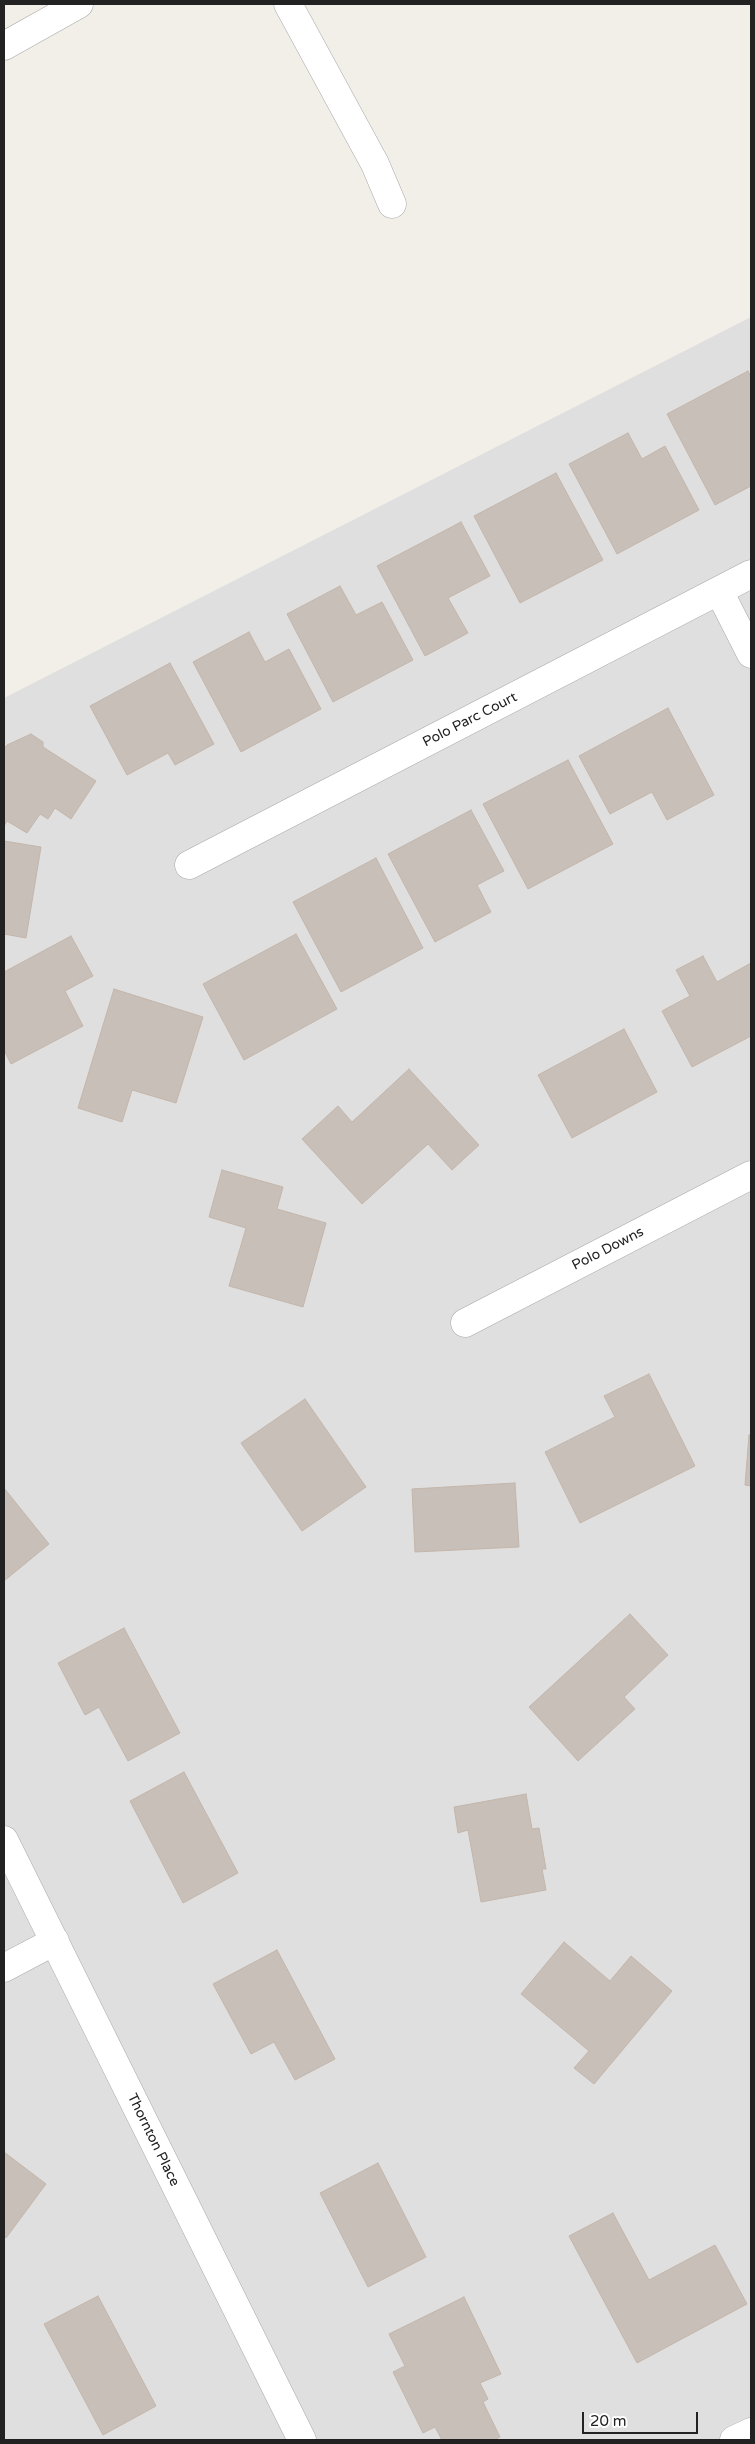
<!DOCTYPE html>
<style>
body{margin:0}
#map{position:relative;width:755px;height:2444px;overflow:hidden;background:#f2efe9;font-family:"Varela Round",sans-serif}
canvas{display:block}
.frame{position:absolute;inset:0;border:5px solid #222;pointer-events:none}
.scale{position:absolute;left:582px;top:2412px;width:116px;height:22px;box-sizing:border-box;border:2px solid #222;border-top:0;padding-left:6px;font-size:15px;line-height:18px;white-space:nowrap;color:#222;-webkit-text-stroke:4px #fff;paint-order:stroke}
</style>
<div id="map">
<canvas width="755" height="2444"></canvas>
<div class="frame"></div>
<div class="scale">20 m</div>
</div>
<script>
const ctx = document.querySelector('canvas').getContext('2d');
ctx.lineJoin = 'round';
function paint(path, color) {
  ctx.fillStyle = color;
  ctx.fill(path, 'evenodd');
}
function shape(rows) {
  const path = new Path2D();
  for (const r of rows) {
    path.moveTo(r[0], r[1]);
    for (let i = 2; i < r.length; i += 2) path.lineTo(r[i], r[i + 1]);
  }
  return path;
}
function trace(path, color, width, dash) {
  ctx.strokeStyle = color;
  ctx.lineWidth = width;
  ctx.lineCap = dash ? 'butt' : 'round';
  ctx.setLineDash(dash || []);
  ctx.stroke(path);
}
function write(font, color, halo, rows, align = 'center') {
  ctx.font = font + ' "Varela Round",sans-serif';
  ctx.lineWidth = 4.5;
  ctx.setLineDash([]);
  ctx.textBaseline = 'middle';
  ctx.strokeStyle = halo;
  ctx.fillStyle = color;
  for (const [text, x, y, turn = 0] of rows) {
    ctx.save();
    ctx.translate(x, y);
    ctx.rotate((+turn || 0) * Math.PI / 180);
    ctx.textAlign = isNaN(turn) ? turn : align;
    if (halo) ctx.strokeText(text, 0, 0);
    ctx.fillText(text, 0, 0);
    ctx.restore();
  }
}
paint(shape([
 [751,317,751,2440,4,2440,4,698]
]), '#e0dfdf');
const building = shape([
 [748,371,751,377,751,486,715,505,667,414,748,371],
 [628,433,642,459,665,446,699,510,617,554,569,464,628,433],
 [556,473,603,560,520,603,474,516,556,473],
 [461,522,490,576,448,598,468,633,425,656,377,566,461,522],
 [340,586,356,615,382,602,413,660,333,702,287,614,340,586],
 [249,632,265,662,289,649,321,709,241,752,193,662,249,632],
 [170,663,214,744,175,765,168,753,127,775,90,706,170,663],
 [668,708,714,795,667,820,652,792,610,814,579,756,668,708],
 [31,734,43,742,43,747,96,781,71,819,55,808,48,819,40,814,27,833,7,821,4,826,4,749,7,745,31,734],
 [568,760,613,844,528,889,483,804,568,760],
 [471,810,504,871,477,885,491,912,435,942,388,854,471,810],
 [4,841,41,847,26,938,4,934,4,841],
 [376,858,423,948,341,992,293,902,376,858],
 [296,934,337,1009,244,1060,203,984,296,934],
 [71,936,93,976,65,991,83,1026,11,1064,4,1050,4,972,71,936],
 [703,956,717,982,751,963,751,1036,692,1067,662,1011,690,996,676,970,703,956],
 [114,989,203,1017,176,1103,132,1090,122,1122,78,1108,114,989],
 [624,1029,657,1092,572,1138,538,1075,624,1029],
 [409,1069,479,1145,452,1170,428,1144,362,1204,302,1139,338,1106,352,1122,409,1069],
 [222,1170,283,1187,277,1209,326,1223,303,1307,229,1286,246,1228,209,1217,222,1170],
 [649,1374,695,1466,580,1523,545,1452,615,1417,604,1396,649,1374],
 [305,1399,366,1487,302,1531,241,1443,305,1399],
 [749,1435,751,1435,751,1486,745,1485,749,1435],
 [515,1483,519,1547,415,1552,412,1489,515,1483],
 [4,1488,49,1544,4,1581,4,1488],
 [630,1614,668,1655,624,1697,635,1709,578,1761,529,1707,630,1614],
 [124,1628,180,1733,128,1761,99,1707,85,1715,58,1663,124,1628],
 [184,1772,238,1873,183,1903,130,1801,184,1772],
 [526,1794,532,1829,539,1828,546,1869,542,1869,546,1890,481,1902,468,1830,458,1833,454,1807,526,1794],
 [564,1942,610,1981,631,1956,672,1991,594,2084,574,2068,589,2051,521,1994,564,1942],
 [277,1950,335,2059,295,2080,274,2042,251,2054,213,1984,277,1950],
 [4,2152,46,2184,6,2238,4,2236,4,2152],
 [378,2163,426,2257,368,2287,320,2193,378,2163],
 [613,2213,649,2280,715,2245,747,2304,637,2363,569,2236,613,2213],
 [98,2296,156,2406,103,2435,44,2324,98,2296],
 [464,2297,501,2374,480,2383,488,2399,483,2402,500,2437,493,2440,442,2440,435,2427,423,2433,393,2372,405,2366,389,2334,464,2297]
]);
paint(building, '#c7bfb8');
trace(building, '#c4b6ab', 1);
const minor = shape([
 [288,4,375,164,392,204],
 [4,46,79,4],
 [719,591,751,654],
 [189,865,751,574],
 [465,1323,751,1175],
 [4,1840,302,2440],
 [4,1968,55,1941],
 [734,2440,751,2432]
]);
trace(minor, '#a9a9a9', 29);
trace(minor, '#fff', 28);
write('14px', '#222', '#fff', [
 ["Polo Parc Court",470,720,-27],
 ["Polo Downs",608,1249,-27],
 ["Thornton Place",153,2140,64]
]);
</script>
